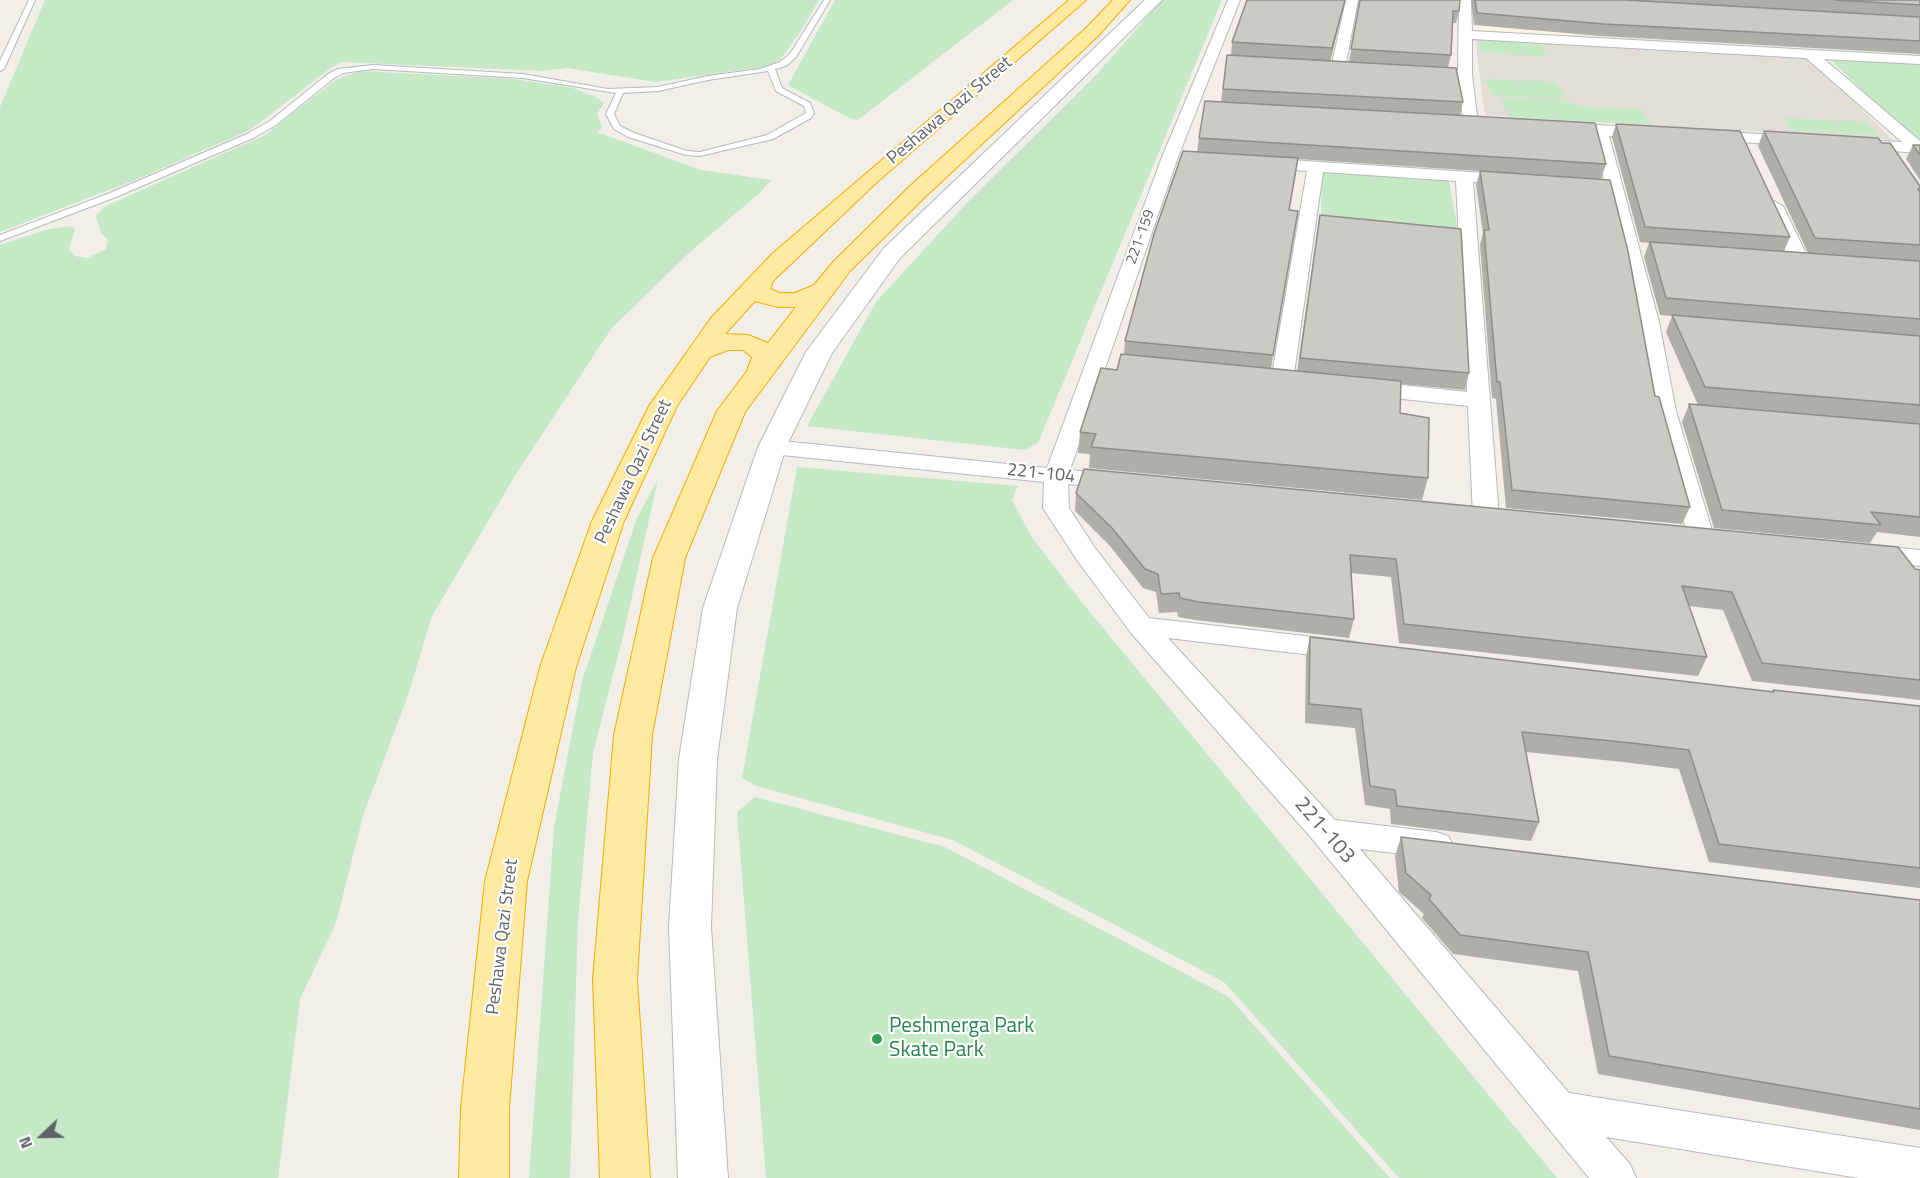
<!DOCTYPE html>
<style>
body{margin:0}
#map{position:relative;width:1920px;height:1178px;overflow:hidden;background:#f1efe8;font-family:"Titillium Web",sans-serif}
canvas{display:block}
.north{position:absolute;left:12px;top:1106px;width:60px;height:60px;-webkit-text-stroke:4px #fff;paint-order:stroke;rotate:248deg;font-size:16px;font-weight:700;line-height:24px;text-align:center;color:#5f6368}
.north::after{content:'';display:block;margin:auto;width:21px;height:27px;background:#5f6368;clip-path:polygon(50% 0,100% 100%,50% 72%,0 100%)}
</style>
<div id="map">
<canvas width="1920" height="1178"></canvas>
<div class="north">N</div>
</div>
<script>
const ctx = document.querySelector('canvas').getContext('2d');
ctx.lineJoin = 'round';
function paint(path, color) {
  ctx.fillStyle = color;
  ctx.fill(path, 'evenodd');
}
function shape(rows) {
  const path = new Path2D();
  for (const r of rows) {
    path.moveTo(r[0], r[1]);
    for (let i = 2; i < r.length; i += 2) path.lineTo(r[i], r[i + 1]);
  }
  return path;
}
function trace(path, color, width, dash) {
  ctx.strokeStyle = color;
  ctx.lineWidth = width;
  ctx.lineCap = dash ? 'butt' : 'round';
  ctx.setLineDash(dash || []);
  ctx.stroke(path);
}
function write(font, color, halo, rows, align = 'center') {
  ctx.font = font + ' "Titillium Web",sans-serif';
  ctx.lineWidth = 4.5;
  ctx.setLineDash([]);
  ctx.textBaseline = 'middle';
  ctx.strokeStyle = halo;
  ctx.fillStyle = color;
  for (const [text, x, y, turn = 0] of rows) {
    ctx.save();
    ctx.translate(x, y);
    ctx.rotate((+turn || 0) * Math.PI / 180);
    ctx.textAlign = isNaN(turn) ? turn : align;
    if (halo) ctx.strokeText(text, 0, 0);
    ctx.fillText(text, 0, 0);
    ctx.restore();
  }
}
paint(shape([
 [1481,26,1573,33,1574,39,1481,32]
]), '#fef7e0');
paint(shape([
 [1475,38,1809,57,1893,140,1485,115]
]), '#e1ded6');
paint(shape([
 [45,0,819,0,804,26,781,59,774,63,764,67,656,82,567,68,544,71,342,62,332,67,250,130,135,180,0,232,0,107],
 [835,0,1013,0,858,120,849,118,788,85],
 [1162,0,1222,0,1038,443,1025,450,807,426,876,302,964,206,1096,75],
 [1478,40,1542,44,1547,57,1482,52],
 [1830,59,1920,63,1920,141,1915,141],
 [361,71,514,79,573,88,596,97,604,103,597,114,602,128,597,132,701,170,771,180,761,192,691,251,611,329,516,474,432,616,408,695,363,816,336,923,300,999,278,1178,0,1178,0,245,49,229,71,226,75,229,69,249,74,256,88,258,106,249,108,240,101,233,96,216,104,207,265,135,337,79],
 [1485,79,1556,82,1566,99,1492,95],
 [1501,98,1569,101,1577,106,1642,110,1652,125,1509,117],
 [1782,118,1866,122,1879,135,1793,131],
 [1322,170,1449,180,1458,231,1321,219],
 [797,467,1018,486,1012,500,1031,536,1080,600,1557,1178,1399,1178,1224,982,953,840,756,786,742,778],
 [658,479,625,628,593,753,578,920,570,1178,529,1178,554,827,582,681,637,518],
 [755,797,945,847,1229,997,1390,1178,766,1178,737,812]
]), '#c5e8c5');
const service = shape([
 [29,0,35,0,4,69,0,71,0,61,29,0],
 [824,0,830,0,796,57,786,66,775,69,782,88,810,103,814,113,811,118,773,139,700,156,686,155,628,137,614,129,606,114,616,93,523,78,373,69,343,73,334,78,276,125,253,138,116,197,0,241,0,235,110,193,247,134,270,121,328,74,338,69,373,65,523,74,608,89,658,87,708,76,760,69,780,62,790,54,824,0],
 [768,71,776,91,804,106,806,113,767,135,700,152,687,151,634,133,620,126,614,114,623,93,658,91,708,80,768,71]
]);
const minor = shape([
 [1228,0,1240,0,1178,157,1070,470,1117,475,1126,477,1129,482,1126,487,1117,489,1068,484,1069,508,1095,548,1149,618,1356,642,1360,649,1356,656,1346,659,1168,638,1335,820,1436,832,1448,836,1453,845,1448,854,1436,858,1360,849,1569,1093,1920,1148,1920,1178,1859,1178,1606,1137,1630,1164,1636,1178,1589,1178,1314,841,1131,633,1077,560,1043,508,1044,482,772,454,764,452,760,447,764,442,772,440,1047,468,1162,157,1228,0],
 [1346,0,1358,0,1345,68,1338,72,1331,68,1346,0],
 [1459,0,1471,0,1472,31,1920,56,1920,64,1824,59,1920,141,1920,153,1849,148,1847,145,1855,140,1902,142,1806,58,1472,39,1472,75,1478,123,1476,126,1464,126,1458,79,1422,77,1415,73,1422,69,1458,70,1459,0],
 [1562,123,1649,128,1657,133,1649,138,1609,136,1659,322,1676,411,1714,537,1710,543,1701,545,1692,543,1688,537,1654,411,1639,322,1593,135,1556,131,1554,128,1556,125,1562,123],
 [1706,131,1796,136,1804,141,1796,146,1700,139,1698,136,1700,133,1706,131],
 [1261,158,1516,175,1525,180,1516,185,1473,182,1499,517,1495,522,1486,525,1477,522,1473,517,1468,406,1365,395,1357,393,1354,388,1357,383,1365,381,1467,392,1456,181,1323,172,1293,380,1290,385,1282,387,1274,385,1271,380,1307,171,1255,167,1253,163,1255,159,1261,158],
 [1774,201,1783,206,1810,262,1807,266,1793,266,1790,262,1765,206,1774,201],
 [1869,545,1920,550,1920,566,1860,559,1856,553,1860,547,1869,545]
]);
const secondary = shape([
 [1145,0,1162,0,900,258,832,353,786,447,737,608,717,759,711,927,728,1178,678,1178,669,927,679,759,703,608,758,447,806,352,884,248,1145,0]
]);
const trunk = shape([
 [1069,0,1086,0,876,183,773,281,770,289,780,293,795,293,814,285,834,261,910,186,1085,29,1113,0,1130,0,1097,37,926,196,850,271,745,412,685,558,652,735,637,979,650,1178,600,1178,593,979,614,735,653,558,717,411,747,371,752,357,743,350,728,350,710,357,677,406,624,521,576,667,527,881,509,1108,509,1178,459,1178,461,1108,485,881,540,667,592,521,649,406,711,318,772,254,1069,0],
 [755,301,778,307,796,307,768,343,748,335,725,334,755,301]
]);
trace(service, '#b5b8bc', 2);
trace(minor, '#b5b8bc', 2);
trace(secondary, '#b6babf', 2);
trace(trunk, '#f9ab00', 2);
paint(service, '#fff');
paint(minor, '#fff');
paint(secondary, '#fff');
paint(trunk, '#feeaa1');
paint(shape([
 [1345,0,1330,61,1231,55,1232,42],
 [1360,0,1459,11,1456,23,1453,23,1451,55,1448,67,1349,62],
 [1471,0,1920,0,1920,54,1601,36,1474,25],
 [1227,55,1463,102,1460,115,1606,164,1601,179,1298,159,1289,210,1298,211,1271,368,1297,371,1320,215,1469,373,1465,390,1401,384,1400,413,1428,478,1422,500,1089,468,1090,454,1078,453,1080,432,1117,370,1124,354,1125,341,1197,152,1199,138,1221,102],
 [1616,124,1790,237,1784,251,1808,253,1758,146,1764,131,1920,186,1920,537,1877,532,1870,543,1714,528,1682,422,1689,404,1698,405,1666,332,1672,316,1660,315,1644,257,1649,243,1640,242,1612,137],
 [1913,145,1920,145,1920,180,1906,159],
 [1480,171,1655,396,1690,507,1682,524,1506,508,1496,399,1492,398,1480,245,1483,233,1476,185],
 [1076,493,1915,569,1920,570,1920,700,1752,681,1723,610,1689,606,1707,657,1698,676,1399,643,1391,577,1351,573,1354,619,1349,638,1196,620,1178,617,1177,612,1159,613,1156,592,1143,588,1110,546,1075,511],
 [1310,637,1772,692,1773,690,1920,706,1920,888,1709,862,1679,769,1623,762,1526,752,1539,822,1531,841,1391,824,1390,809,1365,805,1355,728,1305,723,1306,656],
 [1401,837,1920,900,1920,1130,1598,1074,1578,971,1453,954,1422,918,1424,914,1399,892,1395,856]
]), '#afaea9');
paint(shape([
 [1345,0,1330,61,1332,48]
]), '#8f8d8a');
const building = shape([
 [1247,0,1345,0,1332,48,1232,42,1247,0],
 [1360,0,1460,0,1459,11,1453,11,1451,55,1351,49,1360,0],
 [1475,0,1626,0,1920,17,1920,41,1604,24,1477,13,1475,0],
 [1835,0,1920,0,1920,5,1835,0],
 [1227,55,1456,68,1463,102,1223,89,1227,55],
 [1205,101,1595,123,1606,164,1199,138,1205,101],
 [1616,124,1740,131,1790,237,1645,227,1616,124],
 [1764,131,1878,138,1882,143,1890,143,1920,186,1920,189,1918,189,1920,192,1920,245,1815,238,1764,131],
 [1913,145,1920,145,1920,155,1913,145],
 [1183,151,1298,158,1289,210,1298,211,1273,355,1125,341,1154,234,1183,151],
 [1480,171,1610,180,1628,251,1655,396,1659,397,1690,507,1512,490,1500,382,1497,382,1484,230,1489,230,1480,171],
 [1320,215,1461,229,1469,373,1300,358,1320,215],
 [1650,242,1920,261,1920,319,1666,298,1650,242],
 [1672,315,1920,336,1920,405,1705,387,1672,315],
 [1121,354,1401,381,1400,413,1429,418,1428,478,1091,447,1096,434,1080,432,1101,368,1117,370,1121,354],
 [1689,404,1920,424,1920,517,1871,512,1881,525,1722,510,1689,404],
 [1084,469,1898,547,1915,569,1920,570,1920,680,1762,663,1732,592,1682,586,1707,657,1404,624,1396,559,1350,555,1354,619,1199,602,1180,598,1179,593,1161,594,1158,574,1145,569,1112,528,1076,493,1084,469],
 [1310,637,1774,692,1773,690,1920,706,1920,868,1719,844,1689,750,1632,743,1522,732,1539,822,1397,806,1395,790,1370,786,1361,709,1309,704,1310,637],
 [1401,837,1920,900,1920,1109,1609,1056,1588,952,1460,935,1429,899,1431,895,1406,873,1401,837]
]);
paint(building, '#cccac5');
trace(building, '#8f8d8a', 1.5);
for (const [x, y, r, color] of [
 [877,1039,6,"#2e9e5b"]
]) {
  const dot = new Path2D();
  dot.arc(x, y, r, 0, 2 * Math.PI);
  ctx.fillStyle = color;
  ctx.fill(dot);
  trace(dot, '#fff', 2);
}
write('15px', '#5f6368', '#fff', [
 ["221-159",1141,237,-70]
]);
write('18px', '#5f6368', '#fff', [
 ["Peshawa Qazi Street",950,111,-40],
 ["Peshawa Qazi Street",634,472,-65],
 ["221-104",1041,474,6],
 ["Peshawa Qazi Street",503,937,-83]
]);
write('21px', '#5f6368', '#fff', [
 ["221-103",1324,831,49]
]);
write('21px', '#27864d', '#fff', [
 ["Peshmerga Park",889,1027],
 ["Skate Park",889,1051]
], 'left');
</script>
